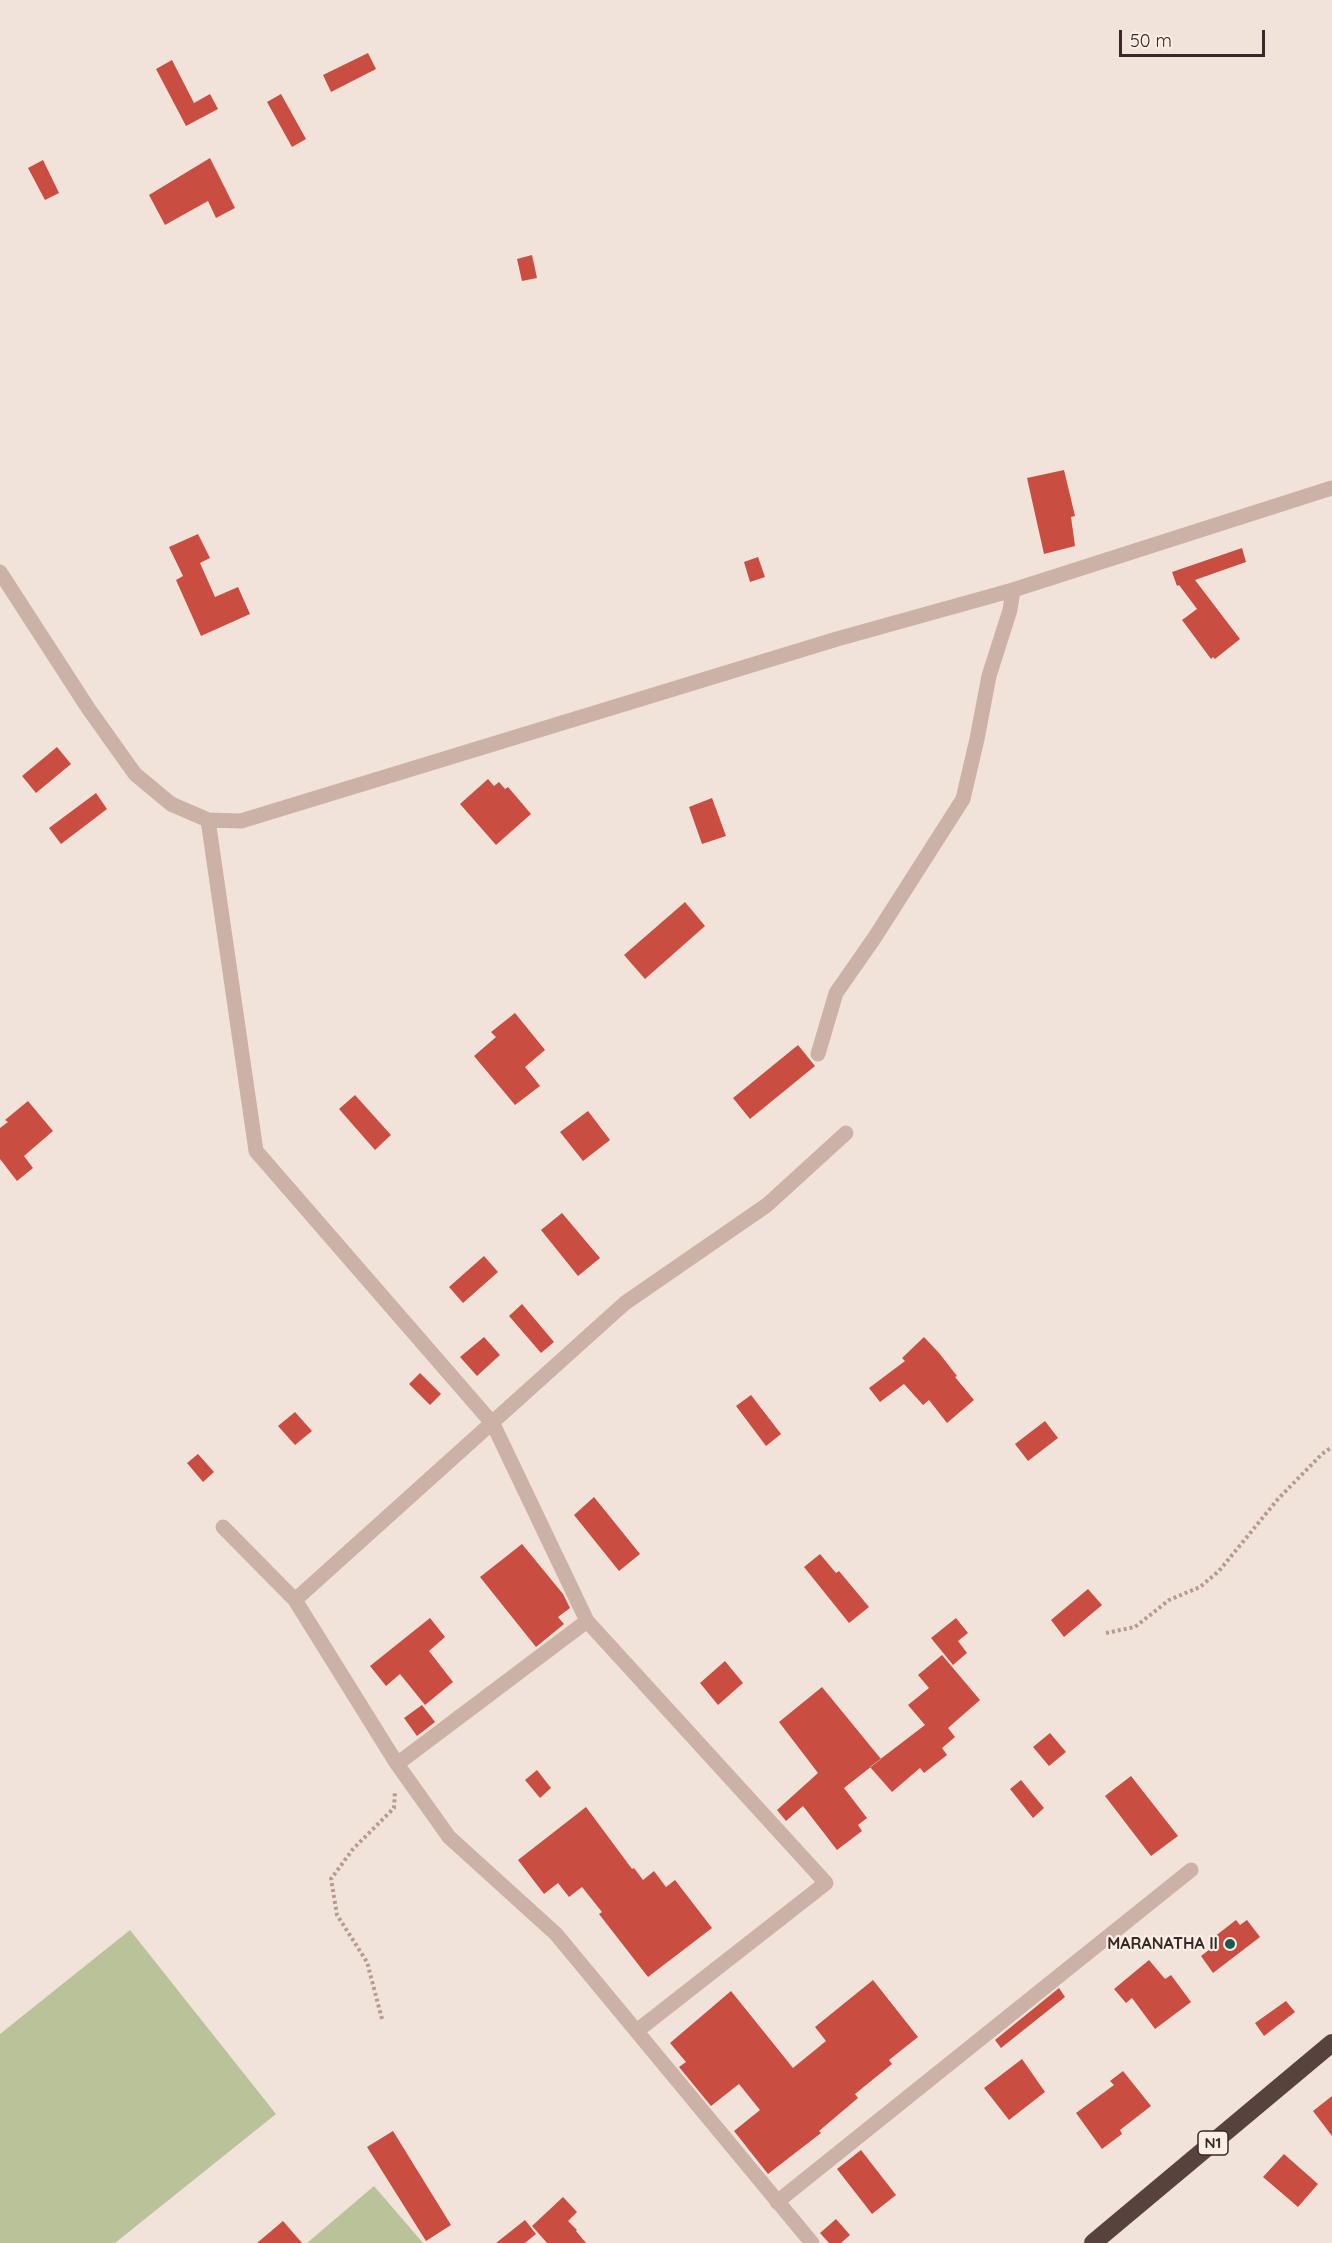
<!DOCTYPE html>
<style>
body{margin:0}
#map{position:relative;width:1332px;height:2243px;overflow:hidden;background:#f2e3da;font-family:Quicksand,sans-serif}
canvas{display:block}
.scale{position:absolute;left:1119px;top:30px;width:146px;height:27px;box-sizing:border-box;border:3px solid #362927;border-top:0;padding-left:8px;font-size:18px;line-height:21px;white-space:nowrap;color:#362927;-webkit-text-stroke:4px #faeee6;paint-order:stroke}
</style>
<div id="map">
<canvas width="1332" height="2243"></canvas>
<div class="scale">50 m</div>
</div>
<script>
const ctx = document.querySelector('canvas').getContext('2d');
ctx.lineJoin = 'round';
function paint(path, color) {
  ctx.fillStyle = color;
  ctx.fill(path, 'evenodd');
}
function shape(rows) {
  const path = new Path2D();
  for (const r of rows) {
    path.moveTo(r[0], r[1]);
    for (let i = 2; i < r.length; i += 2) path.lineTo(r[i], r[i + 1]);
  }
  return path;
}
function trace(path, color, width, dash) {
  ctx.strokeStyle = color;
  ctx.lineWidth = width;
  ctx.lineCap = dash ? 'butt' : 'round';
  ctx.setLineDash(dash || []);
  ctx.stroke(path);
}
function write(font, color, halo, rows, align = 'center') {
  ctx.font = font + ' Quicksand,sans-serif';
  ctx.lineWidth = 4.5;
  ctx.setLineDash([]);
  ctx.textBaseline = 'middle';
  ctx.strokeStyle = halo;
  ctx.fillStyle = color;
  for (const [text, x, y, turn = 0] of rows) {
    ctx.save();
    ctx.translate(x, y);
    ctx.rotate((+turn || 0) * Math.PI / 180);
    ctx.textAlign = isNaN(turn) ? turn : align;
    if (halo) ctx.strokeText(text, 0, 0);
    ctx.fillText(text, 0, 0);
    ctx.restore();
  }
}
paint(shape([
 [130,1930,276,2114,115,2243,0,2243,0,2034],
 [374,2186,423,2243,307,2243]
]), '#bac299');
paint(shape([
 [368,53,376,69,331,92,323,75],
 [172,60,194,103,210,94,218,109,186,126,156,69],
 [281,94,306,139,292,147,267,102],
 [210,158,235,208,216,218,208,201,165,225,149,195],
 [43,160,59,193,45,200,28,168],
 [532,255,537,278,522,281,517,259],
 [1064,470,1075,516,1071,517,1075,546,1044,554,1027,478],
 [198,534,210,558,200,563,215,597,238,587,250,614,201,636,176,580,183,576,169,547],
 [1242,548,1246,562,1195,580,1240,639,1215,659,1213,657,1211,659,1182,620,1197,609,1179,585,1177,586,1172,572],
 [758,557,765,577,750,582,744,562],
 [57,747,71,764,36,793,22,776],
 [488,779,494,786,499,782,505,789,508,787,531,814,496,845,460,804],
 [96,793,107,809,61,844,49,828],
 [712,798,726,836,702,844,689,807],
 [685,902,705,926,645,979,624,955],
 [515,1013,545,1050,525,1067,540,1086,515,1105,474,1056,496,1037,491,1032],
 [798,1045,815,1066,750,1119,733,1098],
 [355,1095,391,1135,375,1150,339,1109],
 [28,1101,53,1131,24,1156,33,1168,17,1181,0,1159,0,1128,8,1122,5,1120],
 [588,1111,610,1140,583,1161,560,1132],
 [562,1213,600,1258,578,1276,541,1230],
 [484,1256,498,1272,463,1303,449,1287],
 [522,1304,554,1342,541,1353,509,1316],
 [484,1337,500,1355,477,1376,460,1357],
 [924,1337,939,1353,957,1376,955,1377,974,1400,947,1423,929,1400,923,1405,904,1384,880,1402,869,1388,905,1361,902,1358],
 [420,1373,441,1394,430,1405,409,1384],
 [751,1395,781,1434,766,1446,736,1406],
 [295,1412,312,1431,295,1445,278,1426],
 [1045,1421,1058,1438,1028,1461,1015,1444],
 [198,1454,214,1472,203,1482,187,1463],
 [594,1497,640,1554,619,1571,574,1515],
 [522,1544,563,1594,570,1608,558,1617,564,1624,536,1647,480,1577],
 [820,1554,836,1573,839,1571,869,1607,849,1623,804,1567],
 [1088,1589,1102,1605,1064,1637,1051,1620],
 [430,1618,445,1637,429,1651,453,1682,425,1705,400,1674,386,1686,370,1666],
 [956,1618,968,1633,958,1641,967,1653,953,1665,931,1638],
 [942,1655,980,1700,948,1728,955,1737,942,1748,947,1755,924,1773,920,1768,892,1792,870,1767,925,1725,908,1705,929,1688,918,1675],
 [725,1661,743,1683,718,1705,700,1683],
 [822,1687,881,1759,844,1788,867,1818,858,1825,862,1831,837,1850,803,1806,786,1821,777,1810,818,1773,779,1722],
 [422,1705,435,1722,417,1736,404,1718],
 [1050,1733,1066,1752,1049,1766,1033,1747],
 [537,1770,551,1788,540,1798,525,1780],
 [1131,1776,1178,1836,1151,1856,1105,1796],
 [1021,1780,1044,1808,1033,1818,1010,1789],
 [586,1807,632,1869,634,1868,643,1880,654,1871,666,1887,675,1880,712,1928,648,1977,599,1914,602,1912,582,1887,569,1897,558,1883,544,1894,518,1860],
 [1236,1920,1240,1925,1247,1920,1260,1937,1213,1973,1201,1956,1218,1943,1214,1937],
 [1149,1960,1165,1979,1171,1975,1191,2002,1155,2029,1132,1998,1126,2003,1114,1989],
 [873,1980,918,2037,889,2060,892,2064,855,2094,858,2098,819,2131,821,2133,768,2174,734,2131,760,2110,739,2084,711,2106,679,2067,686,2062,670,2043,731,1991,793,2068,826,2041,815,2027],
 [1059,1988,1065,1997,1001,2048,995,2040],
 [1286,2001,1295,2012,1264,2036,1255,2023],
 [1022,2059,1045,2092,1009,2120,984,2088],
 [1123,2071,1151,2106,1120,2130,1122,2134,1102,2149,1076,2113,1114,2085,1110,2081],
 [1332,2096,1332,2136,1313,2111],
 [393,2131,451,2225,426,2241,367,2147],
 [861,2150,896,2195,872,2214,837,2169],
 [1284,2154,1318,2184,1298,2207,1263,2177],
 [563,2197,577,2212,568,2221,577,2230,576,2231,586,2243,547,2243,532,2226],
 [836,2219,850,2235,841,2243,829,2243,820,2233],
 [525,2220,536,2234,525,2243,496,2243],
 [283,2221,302,2243,257,2243]
]), '#ca4d41');
trace(shape([
 [1106,1633,1135,1627,1169,1600,1200,1587,1219,1571,1278,1499,1322,1454,1332,1447],
 [382,2019,367,1962,337,1915,331,1879,353,1849,394,1808,395,1791]
]), '#b79a90', 4, [3, 3]);
trace(shape([
 [0,572,88,708,135,774,171,804,208,820,241,821,837,639,1013,590,1332,488],
 [208,820,256,1151,493,1424,587,1621,826,1883,638,2030],
 [818,1054,836,993,875,937,963,799,977,739,989,676,1010,610,1013,590],
 [223,1527,295,1600,397,1764,449,1837,556,1934,812,2243],
 [295,1600,625,1303,767,1205,846,1133],
 [397,1764,587,1621],
 [777,2202,1191,1870]
]), '#cbb1a6', 15);
trace(shape([
 [1093,2243,1332,2043]
]), '#58423e', 18);
for (const [x, y, r, color] of [
 [1230,1944,6,"#1b5954"]
]) {
  const dot = new Path2D();
  dot.arc(x, y, r, 0, 2 * Math.PI);
  ctx.fillStyle = color;
  ctx.fill(dot);
  trace(dot, '#faeee6', 2);
}
for (const [x, y, w] of [
 [1213,2143,30]
]) {
  const box = new Path2D();
  box.roundRect(x - w / 2, y - 12, w, 24, 4.5);
  ctx.fillStyle = '#faeee6';
  ctx.fill(box);
  trace(box, '#362927', 1.5);
}
write('bold 15px', '#362927', null, [
 ["N1",1213,2143]
]);
write('bold 16px', '#362927', '#faeee6', [
 ["MARANATHA II",1218,1944]
], 'right');
</script>
